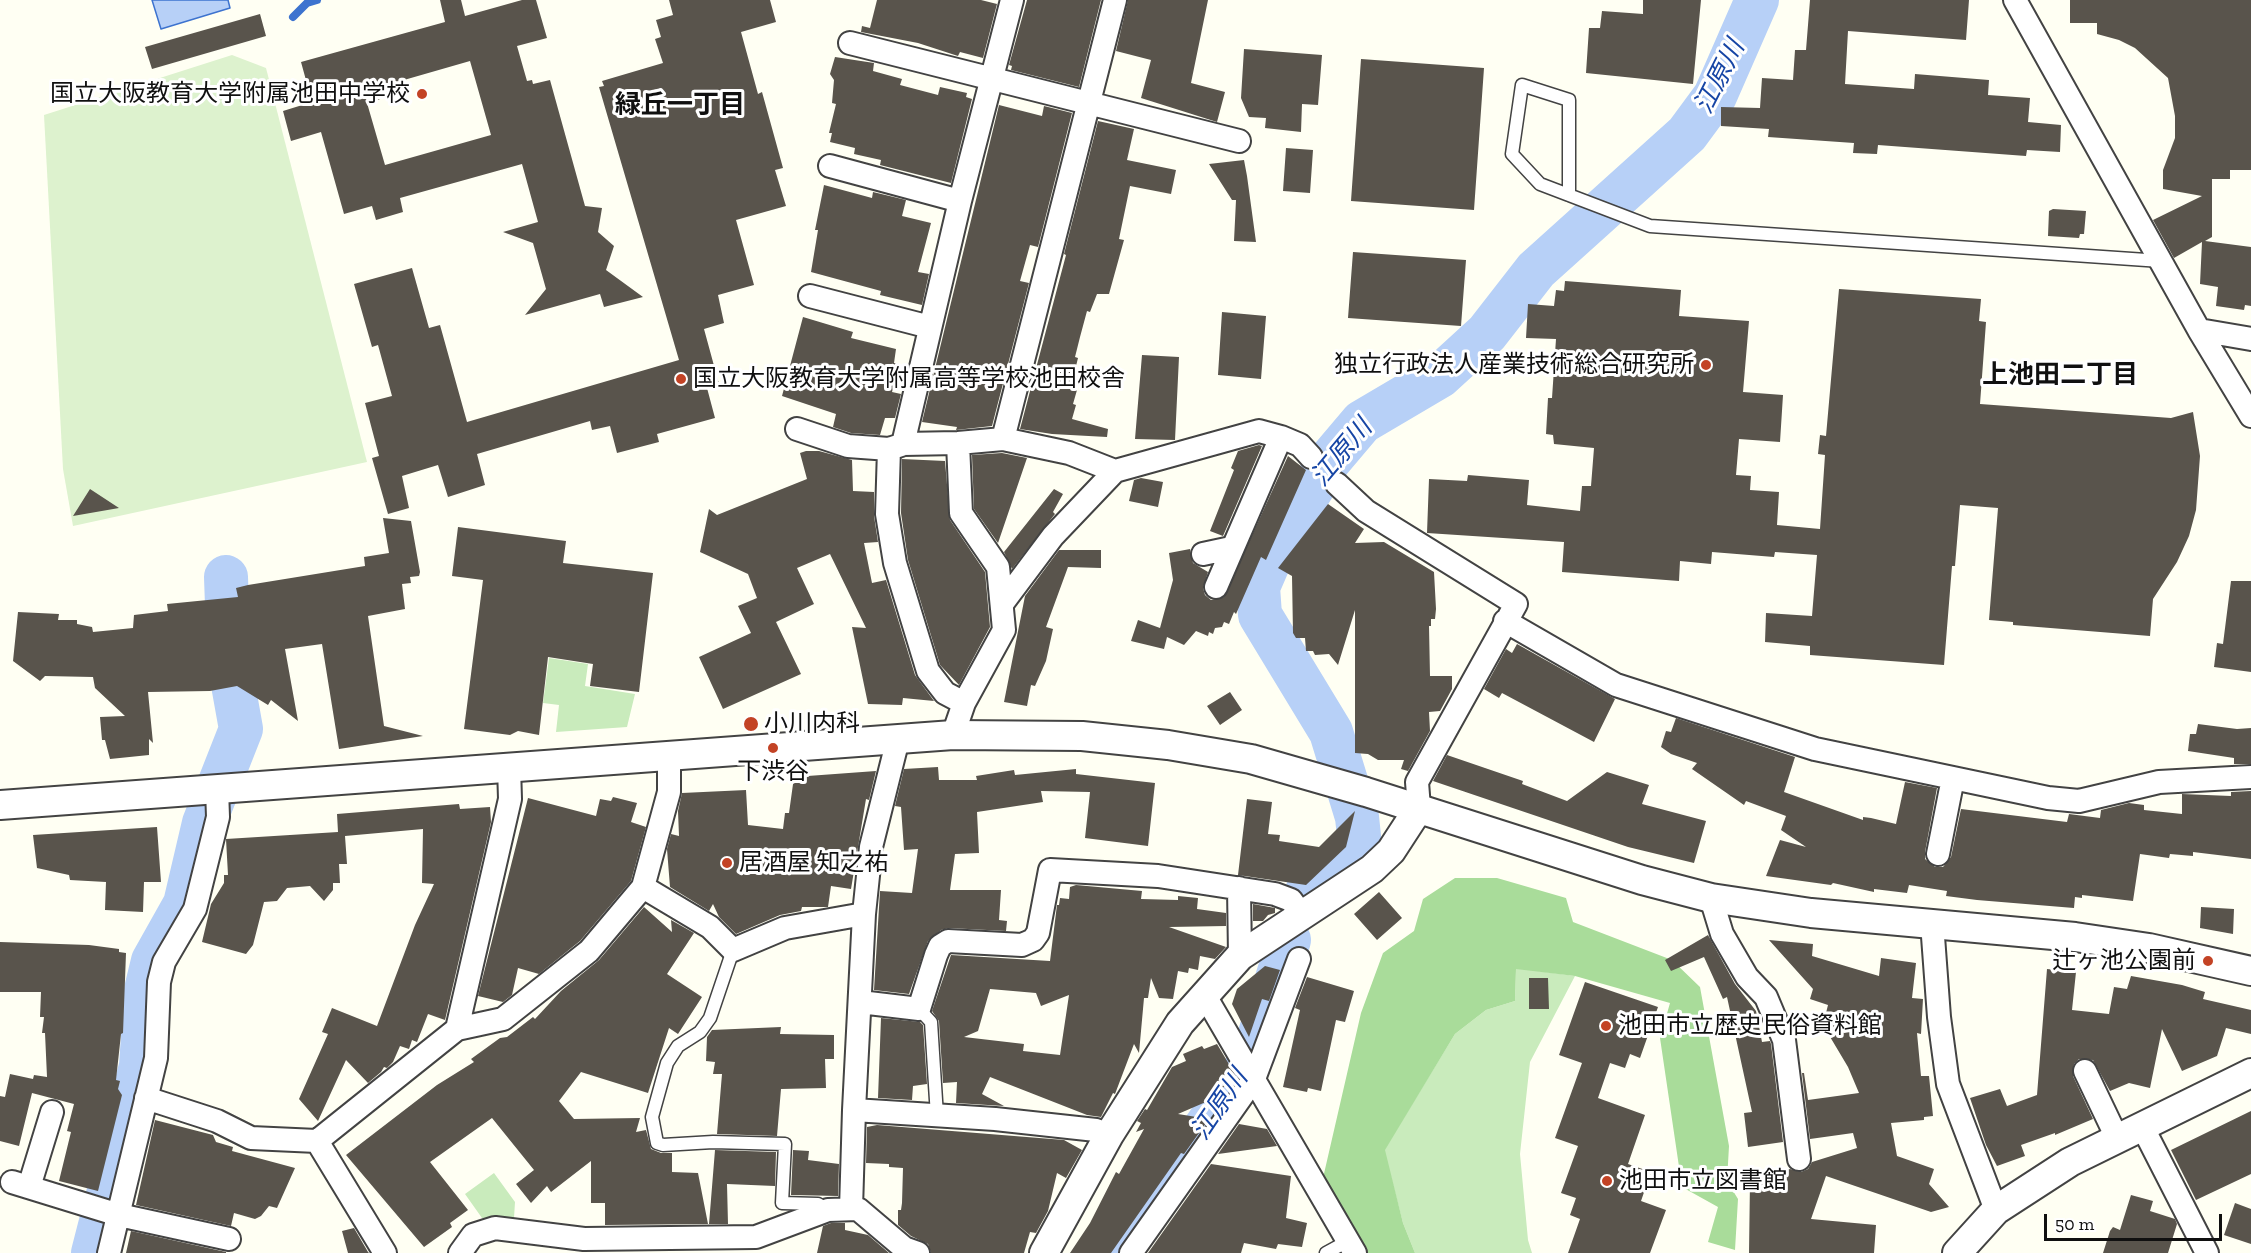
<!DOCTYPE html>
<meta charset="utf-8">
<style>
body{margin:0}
#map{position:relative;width:2251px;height:1253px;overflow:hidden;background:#fffff3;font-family:"Zilla Slab",serif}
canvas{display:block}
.scale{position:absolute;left:2044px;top:1214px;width:178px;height:27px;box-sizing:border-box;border:3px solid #101010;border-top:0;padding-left:8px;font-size:18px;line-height:21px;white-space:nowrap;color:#101010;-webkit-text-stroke:4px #fff;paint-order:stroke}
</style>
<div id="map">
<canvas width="2251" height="1253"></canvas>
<div class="scale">50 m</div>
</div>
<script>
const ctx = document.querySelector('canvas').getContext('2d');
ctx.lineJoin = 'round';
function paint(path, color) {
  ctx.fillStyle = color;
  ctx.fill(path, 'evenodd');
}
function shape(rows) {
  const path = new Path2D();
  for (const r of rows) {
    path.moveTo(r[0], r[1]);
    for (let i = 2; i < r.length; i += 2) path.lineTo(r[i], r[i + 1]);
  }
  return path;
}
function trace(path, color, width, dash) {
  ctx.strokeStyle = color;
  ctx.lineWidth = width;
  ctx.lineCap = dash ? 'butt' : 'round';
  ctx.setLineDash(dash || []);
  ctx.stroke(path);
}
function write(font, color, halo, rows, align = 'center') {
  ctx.font = font + ' "Zilla Slab","Noto Sans JP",serif';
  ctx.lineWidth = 6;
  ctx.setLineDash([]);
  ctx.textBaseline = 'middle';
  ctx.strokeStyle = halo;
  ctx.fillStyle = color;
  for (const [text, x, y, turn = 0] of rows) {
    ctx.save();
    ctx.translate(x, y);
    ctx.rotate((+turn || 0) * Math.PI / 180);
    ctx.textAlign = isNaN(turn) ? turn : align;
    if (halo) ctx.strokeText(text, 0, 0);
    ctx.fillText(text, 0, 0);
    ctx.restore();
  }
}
paint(shape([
 [549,658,588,664,585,686,635,694,627,727,556,732,559,705,543,703],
 [1516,968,1575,976,1530,1062,1520,1154,1528,1240,1532,1253,1415,1253,1403,1223,1384,1150,1455,1034,1486,1010,1515,1001],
 [494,1173,515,1202,514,1218,482,1218,465,1194]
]), '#c9ebbc');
paint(shape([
 [1455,878,1497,878,1566,898,1573,922,1672,960,1700,987,1729,1146,1727,1181,1738,1199,1735,1250,1708,1242,1718,1207,1682,1187,1660,1038,1670,1003,1575,976,1516,969,1515,1001,1486,1010,1455,1034,1385,1150,1403,1223,1415,1253,1362,1253,1323,1178,1361,1013,1383,953,1414,931,1423,899]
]), '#a9dc9a');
paint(shape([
 [232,55,266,68,367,462,73,526,63,469,44,115]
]), '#ddf2ce');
const water = shape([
 [152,0,228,0,230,8,161,29,152,0]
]);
paint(water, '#b7d0f7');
trace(water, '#3d73cf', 1.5);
trace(shape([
 [293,17,307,3,317,0]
]), '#3d73cf', 8);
trace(shape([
 [1306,895,1308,889,1345,865,1360,846,1357,817,1331,732,1260,615,1258,587,1274,550,1329,461,1362,422,1440,376,1487,333,1536,270,1687,134,1715,96,1757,0],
 [93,1253,141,1066,146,990,153,961,185,904,204,823,241,729,229,662,226,577],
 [1117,1253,1240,1078,1254,1053,1289,940]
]), '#b7d0f7', 44);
paint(shape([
 [440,0,461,0,465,16,522,0,536,0,547,38,517,46,527,81,532,80,533,84,550,80,585,206,602,208,598,232,614,246,606,270,643,297,604,307,600,294,525,315,546,289,533,243,503,232,538,222,522,164,400,198,403,212,376,220,372,206,344,214,321,132,291,141,283,111,312,102,301,62,445,22],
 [470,61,491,135,385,165,367,103,400,93,397,82],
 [669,0,770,0,776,22,741,32,758,94,762,92,783,168,775,170,786,206,736,220,754,285,718,295,724,323,704,329,719,384,707,388,715,418,657,434,659,442,617,453,610,426,592,430,590,421,477,454,485,485,448,497,438,465,402,476,409,508,388,514,372,458,379,456,365,403,392,396,378,345,372,347,354,284,412,268,429,328,440,325,467,422,679,360,599,87,604,86,602,81,663,63,655,39,661,37,656,20,673,15],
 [877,0,981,0,997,4,983,58,960,52,958,56,918,43,861,32,862,26,870,28],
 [1027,0,1101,0,1079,87,1011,70,1012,66,1009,65],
 [1128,0,1208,0,1191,83,1225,92,1217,122,1141,98,1151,60,1116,51],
 [1643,0,1701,0,1693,84,1586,73,1589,28,1600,28,1602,11,1643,14],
 [1810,0,1969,0,1966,40,1848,31,1845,84,1914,89,1915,74,1989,80,1988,95,2030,98,2028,122,2061,125,2060,152,2027,150,2026,156,1878,145,1877,154,1853,153,1854,143,1768,137,1769,129,1721,126,1721,107,1760,108,1762,78,1793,80,1795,50,1806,50],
 [2070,0,2251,0,2251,170,2230,170,2230,179,2212,179,2212,237,2205,241,2251,247,2251,306,2245,305,2244,310,2216,306,2218,287,2200,284,2202,242,2174,258,2153,220,2202,196,2163,189,2163,170,2175,138,2175,116,2168,78,2135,48,2119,40,2097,34,2097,23,2070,23],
 [260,14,266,36,152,69,145,47],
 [1244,49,1322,55,1318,105,1302,104,1301,132,1265,128,1266,118,1249,117,1241,98],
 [835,57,874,63,873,71,902,79,900,85,938,95,940,87,967,93,966,97,972,99,951,183,880,165,881,160,854,154,855,148,830,142,832,133,829,133,836,104,832,103,834,80,830,74],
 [1361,59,1484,68,1474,210,1351,201],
 [999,105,1042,116,1044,106,1072,113,1038,247,1030,245,1020,281,1029,283,992,426,956,430,957,427,922,422],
 [1098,121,1134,129,1127,160,1176,170,1171,194,1130,186,1119,239,1124,240,1109,294,1097,294,1090,312,1087,311,1080,337,1075,357,1078,358,1075,370,1079,370,1074,389,1077,390,1073,404,1076,405,1072,419,1108,429,1107,437,1052,434,1020,429,1066,255,1064,254],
 [1286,148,1313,150,1310,193,1283,191],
 [1244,160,1247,176,1256,242,1234,241,1236,200,1232,200,1209,164],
 [824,185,872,198,873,192,906,200,902,216,931,223,918,272,929,274,922,305,880,295,881,291,811,272,818,230,815,230],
 [2053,209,2086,211,2084,234,2080,234,2079,238,2048,236,2049,211],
 [1353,252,1466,260,1461,326,1348,318],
 [1565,281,1681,290,1679,316,1749,321,1743,392,1783,395,1780,442,1739,439,1736,475,1751,476,1750,490,1779,492,1777,525,1820,529,1825,455,1818,454,1820,435,1826,436,1839,289,1981,299,1979,321,1986,322,1980,404,2171,418,2193,412,2200,456,2196,510,2189,536,2177,562,2153,599,2150,636,2013,625,2013,622,1989,620,1998,508,1960,505,1955,566,1952,566,1944,665,1810,655,1810,646,1765,642,1766,613,1812,616,1817,555,1775,552,1774,557,1712,552,1711,564,1680,561,1679,581,1562,572,1564,542,1427,533,1429,479,1467,481,1468,475,1529,480,1527,505,1580,511,1582,486,1591,486,1594,448,1554,444,1553,435,1546,434,1548,398,1552,398,1556,339,1526,338,1528,304,1554,306,1556,290,1564,291],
 [1222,312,1266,316,1261,379,1218,375],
 [803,317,853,332,851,338,896,349,894,363,899,364,892,392,901,394,895,418,885,418,880,435,851,433,833,427,836,414,782,396],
 [1142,355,1179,357,1175,440,1135,439],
 [1259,445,1262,446,1223,536,1210,531,1234,470,1231,468,1238,451],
 [806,451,819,451,852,460,853,491,874,492,874,516,878,542,864,543,872,583,886,580,915,675,934,701,903,698,902,705,868,704,852,627,866,628,830,554,797,568,814,604,776,622,801,674,723,709,699,657,751,633,738,606,757,598,748,574,700,552,709,509,717,515,807,479,800,453],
 [1002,453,1027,458,998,543,974,509,972,455],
 [1288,456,1306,470,1266,560,1261,557,1236,614,1234,612,1229,624,1224,622,1222,627,1215,628,1213,634,1209,632,1208,636,1196,631,1184,645,1167,637,1164,649,1131,641,1138,620,1160,628,1173,580,1169,553,1190,549,1193,563,1208,572,1203,588,1205,595,1211,600,1224,597],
 [902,459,945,461,950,520,985,572,990,627,959,685,940,665,908,560,901,513],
 [1141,478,1163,482,1158,507,1129,501,1134,480],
 [90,489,119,508,73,516],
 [1054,489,1063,494,1053,512,1055,514,1012,569,1004,552],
 [1328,504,1364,529,1355,543,1384,542,1434,572,1436,609,1435,619,1431,619,1431,626,1429,626,1430,676,1452,676,1452,689,1440,711,1429,712,1430,731,1408,771,1401,769,1404,760,1378,760,1368,754,1355,753,1355,610,1338,665,1329,654,1315,655,1313,651,1306,651,1305,638,1296,638,1293,633,1292,576,1278,568],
 [383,518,411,521,420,572,419,576,410,577,411,583,402,584,405,609,368,616,384,726,423,736,339,749,322,644,285,649,298,721,271,700,268,705,237,686,210,691,148,692,153,743,149,739,149,755,110,759,105,740,102,740,100,717,125,716,95,688,93,677,45,676,40,681,13,661,18,612,59,614,58,620,77,620,77,624,92,627,93,632,133,628,134,615,168,611,167,604,238,597,236,588,248,585,365,566,364,557,389,553],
 [458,527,566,541,563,563,653,573,639,692,590,686,593,664,548,657,539,735,518,731,510,735,464,729,483,580,452,576],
 [1059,550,1101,550,1101,568,1068,567,1046,627,1053,629,1046,661,1035,686,1031,685,1027,706,1004,702,1025,596],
 [2231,581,2251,581,2251,672,2214,667,2217,643,2223,644],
 [1517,644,1615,699,1594,742,1502,693,1499,698,1484,689,1506,649,1512,653],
 [1230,692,1242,710,1220,725,1207,706],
 [1676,718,1795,757,1784,792,1863,820,1863,817,1871,818,1896,824,1905,782,1937,788,1925,852,1925,859,1935,867,1943,867,1951,857,1961,809,2067,822,2069,814,2100,818,2101,810,2129,803,2144,805,2144,810,2182,814,2182,794,2231,796,2231,792,2251,791,2251,859,2193,852,2193,856,2170,854,2169,858,2140,854,2133,901,2082,895,2082,898,2075,897,2074,908,1977,900,1946,896,1947,891,1909,885,1907,893,1874,889,1874,892,1833,883,1831,885,1766,876,1780,840,1806,847,1781,830,1786,816,1746,801,1744,805,1692,769,1697,763,1671,754,1661,747,1666,731,1671,732],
 [2198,724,2237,729,2251,728,2251,764,2234,764,2234,758,2188,751,2190,734,2196,734],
 [1447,755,1523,781,1522,784,1567,801,1607,772,1649,785,1642,804,1706,821,1694,863,1628,847,1433,781],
 [938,767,939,780,977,780,976,776,1014,770,1015,775,1076,769,1076,774,1155,783,1148,846,1085,838,1090,792,1041,791,1043,802,977,812,979,853,955,854,950,890,1001,890,999,920,1007,921,1006,931,949,928,941,930,928,941,909,994,874,990,880,891,912,893,918,849,904,850,901,807,895,806,904,769],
 [876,771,869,800,866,799,851,889,831,886,828,907,802,907,801,911,780,915,736,934,719,917,713,904,709,911,670,887,667,849,671,834,679,836,678,811,682,793,746,790,748,825,783,829,785,813,789,813,794,777],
 [613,797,637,803,631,822,646,827,631,881,580,941,539,974,518,968,512,995,503,1002,478,996,528,798,596,816,600,799,611,801],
 [1247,799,1272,802,1268,834,1280,835,1279,841,1319,847,1355,811,1346,847,1306,885,1238,875],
 [459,804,460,809,490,807,491,822,445,1020,428,1014,417,1042,412,1040,409,1049,400,1046,393,1062,387,1068,384,1067,381,1072,368,1083,346,1060,318,1121,299,1099,328,1034,322,1032,332,1008,377,1026,415,925,434,884,422,883,423,829,345,836,347,864,339,864,340,883,333,883,333,890,324,901,310,886,287,888,277,901,264,902,253,945,246,954,202,942,211,904,224,883,224,875,228,875,226,839,338,832,337,814],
 [157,827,161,882,144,882,143,912,105,910,106,882,70,880,69,875,37,868,33,835],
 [1076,885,1142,891,1141,899,1178,900,1178,896,1198,898,1197,909,1226,913,1226,926,1169,927,1226,947,1215,959,1200,956,1198,970,1189,968,1188,973,1178,971,1173,999,1159,998,1151,978,1148,998,1144,998,1139,1053,1134,1044,1115,1094,1113,1093,1101,1117,1087,1115,990,1077,982,1094,1004,1106,956,1103,957,1082,943,1083,939,1021,932,1011,951,955,1050,961,1057,905,1059,905,1060,898,1069,899,1070,887],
 [990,989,1036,993,1041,1006,1069,995,1060,1055,1023,1051,1024,1044,964,1037,978,1031],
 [1379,892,1402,918,1377,940,1354,914],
 [1253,904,1275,908,1275,913,1268,915,1263,921,1253,921],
 [644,907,672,932,671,920,694,933,667,974,702,997,678,1034,669,1028,648,1093,581,1072,559,1101,574,1119,640,1118,636,1132,646,1130,651,1149,661,1153,672,1153,672,1172,698,1173,708,1224,605,1225,605,1203,591,1203,591,1161,551,1192,547,1186,531,1203,516,1184,534,1170,492,1118,430,1162,468,1210,450,1223,452,1227,424,1247,346,1155,437,1085,474,1062,471,1059,500,1038,507,1037,533,1017,535,1019,561,991,599,960],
 [2201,907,2234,909,2233,934,2200,928],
 [1708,935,1735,984,1756,1011,1762,1042,1770,1041,1771,1044,1783,1142,1748,1147,1744,1113,1752,1112,1727,997,1723,999,1704,957,1671,971,1665,960],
 [1769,940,1813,944,1812,956,1879,976,1881,958,1916,963,1912,998,1923,999,1921,1034,1917,1033,1921,1076,1929,1076,1933,1116,1924,1117,1924,1120,1891,1123,1897,1156,1934,1169,1929,1184,1949,1207,1931,1212,1826,1176,1811,1219,1876,1225,1874,1253,1749,1253,1750,1181,1790,1169,1801,1172,1808,1169,1812,1162,1857,1148,1853,1133,1810,1139,1802,1073,1804,1073,1808,1100,1859,1093,1848,1067,1823,1025,1828,1005,1810,999,1813,989],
 [0,942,89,945,119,949,119,952,126,953,123,1033,121,1034,116,1080,120,1081,118,1089,122,1095,98,1191,59,1181,71,1132,67,1131,74,1104,32,1093,19,1146,0,1141,0,1096,5,1097,10,1074,33,1079,34,1075,47,1077,45,1033,42,1033,44,1017,40,1017,41,992,0,992],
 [1265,966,1280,970,1269,1001,1262,999,1249,1037,1232,1004,1237,989],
 [2047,969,2076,972,2072,1010,2109,1014,2114,987,2127,989,2131,976,2182,985,2205,992,2203,999,2251,1010,2251,1034,2226,1028,2217,1056,2182,1071,2162,1029,2150,1088,2129,1083,2110,1091,2093,1060,2079,1059,2074,1064,2073,1076,2093,1119,2055,1135,2055,1133,2021,1145,2025,1156,1997,1166,1986,1145,1970,1098,2000,1089,2007,1106,2037,1095],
 [1307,977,1354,991,1345,1022,1336,1020,1321,1091,1308,1088,1307,1092,1283,1087,1300,1010,1295,1008],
 [1529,978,1548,978,1549,1009,1529,1009],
 [1585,982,1658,1007,1640,1058,1630,1054,1625,1068,1610,1063,1598,1098,1645,1115,1628,1164,1651,1172,1641,1201,1666,1210,1650,1253,1568,1253,1580,1219,1570,1215,1576,1198,1561,1193,1578,1146,1555,1138,1582,1063,1559,1055],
 [881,1018,920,1022,923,1025,927,1084,913,1086,912,1100,878,1098],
 [781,1027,780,1034,834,1035,834,1059,825,1059,826,1088,781,1089,777,1136,717,1134,722,1074,713,1074,715,1062,706,1061,707,1037,712,1030],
 [1217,1044,1236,1076,1224,1081,1226,1086,1220,1089,1222,1095,1178,1114,1209,1119,1184,1154,1181,1153,1111,1253,1070,1253,1090,1223,1116,1172,1119,1174,1144,1129,1136,1132,1141,1123,1137,1121,1145,1109,1147,1110,1172,1067,1186,1061,1183,1054,1202,1046,1204,1049],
 [2251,1111,2251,1174,2196,1200,2171,1150],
 [155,1120,213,1135,216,1142,233,1147,232,1151,295,1168,277,1208,269,1206,261,1216,255,1219,234,1213,231,1226,136,1205],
 [1239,1124,1267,1129,1277,1146,1218,1154],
 [877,1125,1064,1140,1082,1150,1066,1178,1057,1173,1048,1211,1036,1233,1030,1232,1024,1253,931,1253,928,1244,911,1236,898,1225,898,1210,901,1210,902,1203,903,1168,889,1167,889,1164,866,1163,867,1127],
 [715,1150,776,1152,775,1186,727,1184,728,1224,709,1224],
 [793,1150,809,1151,808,1160,839,1164,838,1196,791,1195],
 [1211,1164,1291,1176,1286,1218,1307,1223,1302,1247,1278,1244,1276,1249,1244,1243,1241,1253,1148,1253],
 [2131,1195,2153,1201,2150,1211,2175,1219,2177,1224,2168,1253,2103,1253,2110,1231,2113,1227,2120,1230],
 [2235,1203,2251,1209,2251,1244,2224,1235],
 [831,1223,845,1223,845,1230,868,1235,889,1253,817,1253,823,1226],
 [354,1228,368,1252,369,1253,348,1253,342,1231],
 [131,1231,226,1252,226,1253,126,1253]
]), '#59544c');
const service = shape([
 [1569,195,1569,100,1522,85,1512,154,1540,184,1650,226,2161,261],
 [733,950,710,1018,700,1032,678,1046,667,1063,652,1117,657,1143,663,1145,713,1142,785,1144,782,1203,818,1204,825,1208],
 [919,1009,931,1022,937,1116],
 [1326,1253,1348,1241]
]);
const minor = shape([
 [1012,0,960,201,903,444,958,443,1003,439,1069,453,1115,471,1259,431,1281,437,1216,587],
 [2015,0,2199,330,2251,416],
 [850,43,1239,141],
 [830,166,960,201],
 [810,296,930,327],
 [2199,330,2251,339],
 [797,429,848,446,889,449,901,445],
 [1281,437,1300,445,1311,457],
 [1003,439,1115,0],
 [889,449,887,514,895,563,928,671,945,693,964,703],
 [1337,484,1366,511,1516,604,1417,782,1419,808],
 [1203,554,1231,548],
 [1002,604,1053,536,1115,471],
 [1505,621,1616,685,1815,749,1953,778,2048,798,2079,801,2159,782,2251,777],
 [953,735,964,703,1004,630,998,567,961,513,958,443],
 [898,739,871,847,864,914,854,1110,995,1119,1096,1130,1109,1135],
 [1938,854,1953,778],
 [643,887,710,927,733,950,785,928,864,914],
 [1239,888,1240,956],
 [1711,898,1722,934,1747,977,1766,997,1784,1040,1799,1159],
 [1932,923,1939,1017,1948,1084,1996,1210],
 [1204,994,1355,1253],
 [860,1002,919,1009,936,955,940,946,948,941,1022,945,1033,940,1038,933,1050,870,1158,876,1275,894,1291,900,1302,915],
 [457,1029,503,1019,589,951,643,887,669,792,669,756],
 [2085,1071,2117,1138],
 [146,1098,217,1121,251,1138,317,1141,457,1029,510,799,509,767],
 [2142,1126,2207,1253],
 [317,1141,385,1253],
 [12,1182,119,1215,229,1239],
 [29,1187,52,1112],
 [851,1209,854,1110],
 [109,1253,156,1058,159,982,164,962,195,909,218,817,217,789],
 [460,1253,473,1235,495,1228,584,1239,756,1237,828,1210,858,1209,904,1248,918,1253],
 [1131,1253,1254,1079,1299,959]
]);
const tertiary = shape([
 [0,805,953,735,1082,736,1168,745,1251,759,1366,792,1642,880,1711,898,1811,913,2075,937,2149,948,2251,971],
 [1044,1253,1109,1135,1180,1023,1240,956,1372,869,1391,851,1419,808],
 [1957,1253,1996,1210,2070,1162,2251,1073]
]);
trace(service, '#434343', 15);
trace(minor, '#434343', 26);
trace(tertiary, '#434343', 32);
trace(service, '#fff', 12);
trace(minor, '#fff', 22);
trace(tertiary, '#fff', 28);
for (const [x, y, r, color] of [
 [422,94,6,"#c34325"],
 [1706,365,6,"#c34325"],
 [681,379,6,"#c34325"],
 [751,724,8,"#c34325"],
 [773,748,6,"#c34325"],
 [727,863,6,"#c34325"],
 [2208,961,6,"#c34325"],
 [1606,1026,6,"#c34325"],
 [1607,1181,6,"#c34325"]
]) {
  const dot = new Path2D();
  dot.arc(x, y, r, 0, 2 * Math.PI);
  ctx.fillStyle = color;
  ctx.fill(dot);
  trace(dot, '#fff', 2);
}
write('24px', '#101010', '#fff', [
 ["国立大阪教育大学附属池田中学校",410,94,"right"],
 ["独立行政法人産業技術総合研究所",1694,365,"right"],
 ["国立大阪教育大学附属高等学校池田校舎",693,379],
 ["小川内科",764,724],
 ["下渋谷",773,772,"center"],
 ["居酒屋 知之祐",739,863],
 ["辻ヶ池公園前",2196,961,"right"],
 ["池田市立歴史民俗資料館",1618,1026],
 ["池田市立図書館",1619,1181]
], 'left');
write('italic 26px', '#1645a5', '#fff', [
 ["江原川",1720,77,-63],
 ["江原川",1342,453,-50],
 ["江原川",1220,1105,-56]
]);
write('bold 26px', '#101010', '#fff', [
 ["緑丘一丁目",680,106],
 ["上池田二丁目",2060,376]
]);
</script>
